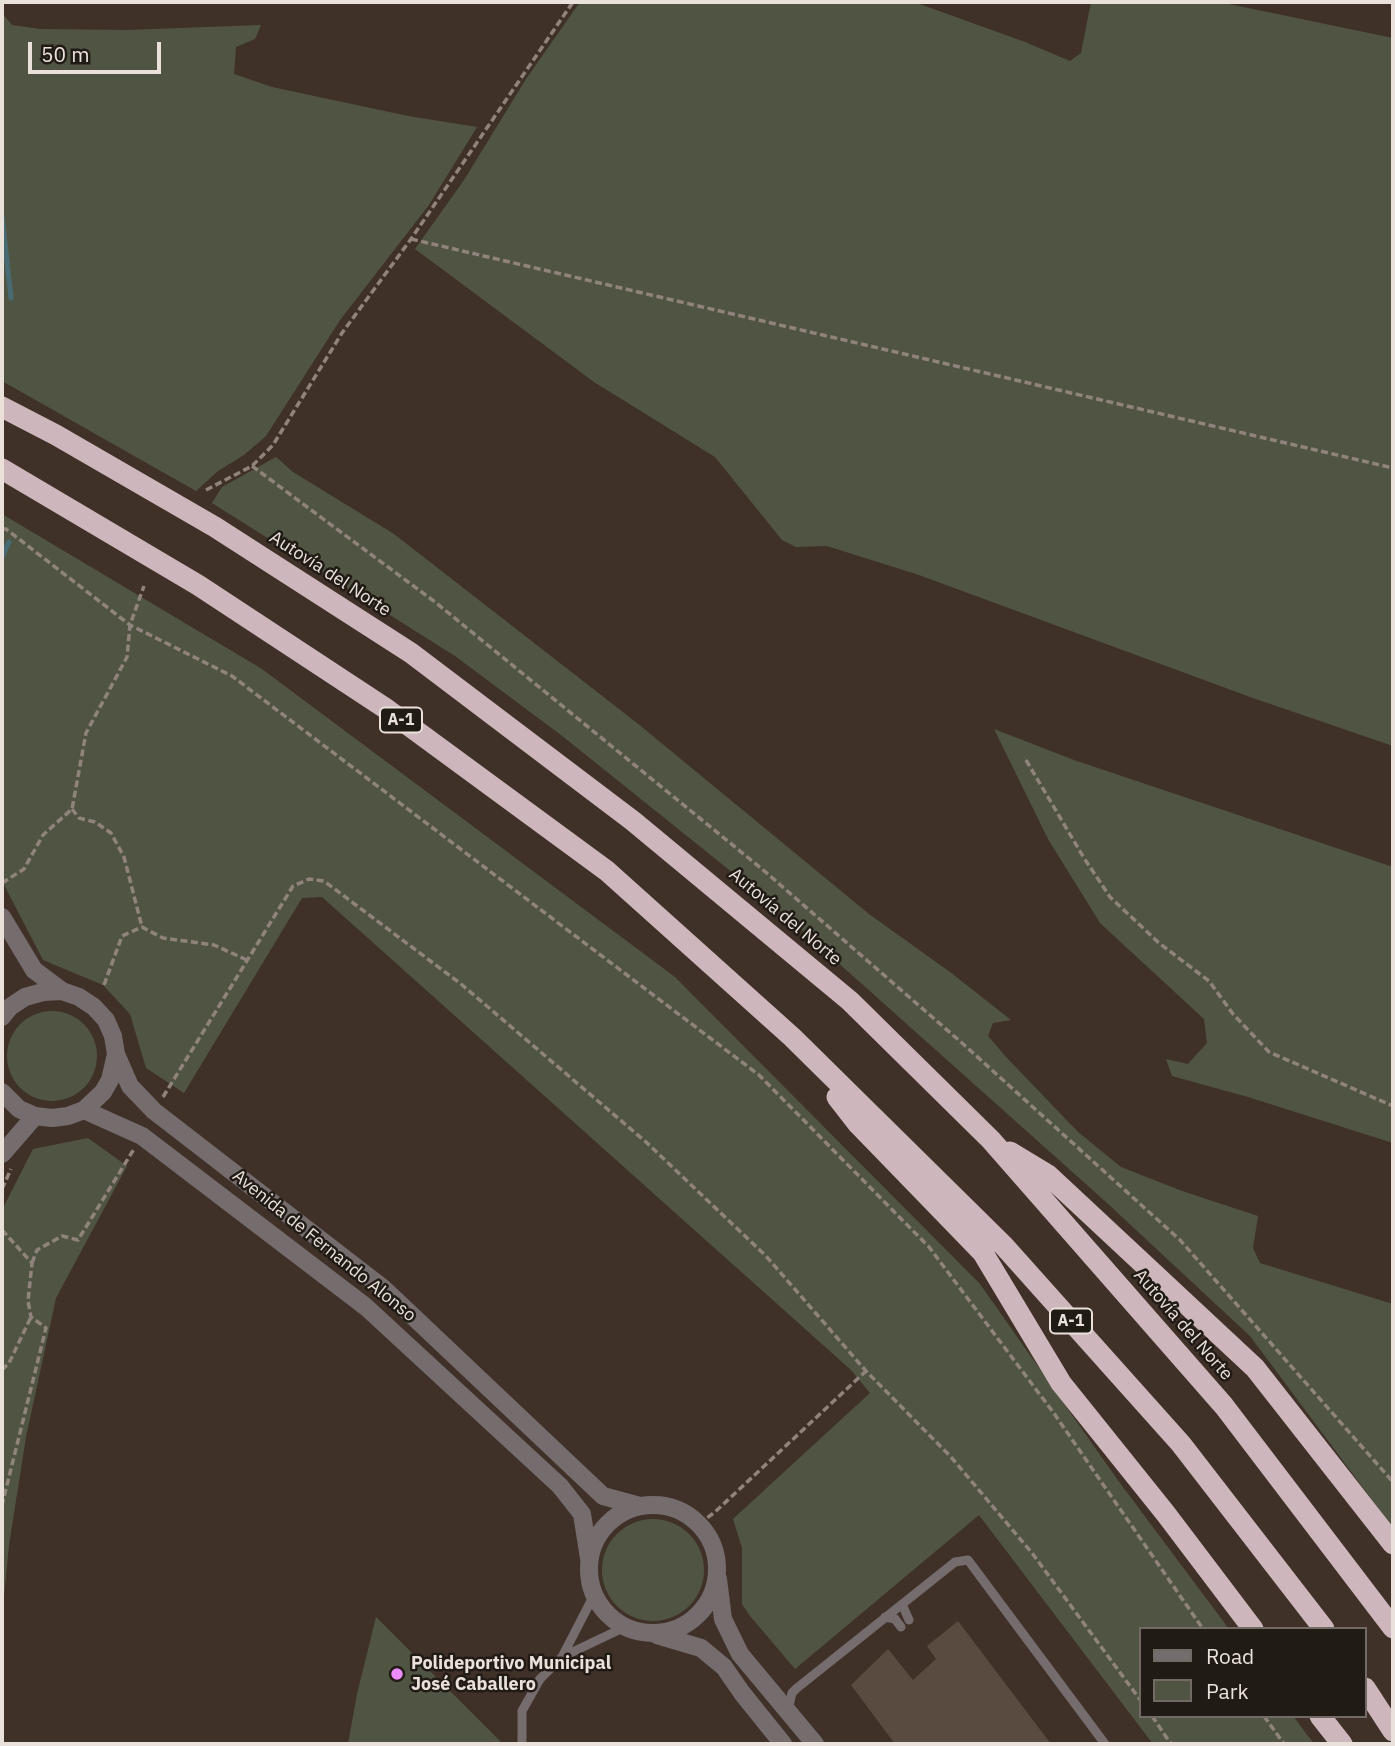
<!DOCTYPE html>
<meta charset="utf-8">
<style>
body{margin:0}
#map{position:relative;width:1395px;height:1746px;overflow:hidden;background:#403128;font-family:"IBM Plex Sans",sans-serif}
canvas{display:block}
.frame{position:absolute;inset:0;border:4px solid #ebe1db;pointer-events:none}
.legend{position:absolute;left:1139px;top:1627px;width:228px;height:91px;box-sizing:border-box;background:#211b16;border:2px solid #726a65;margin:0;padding:9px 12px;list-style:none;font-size:21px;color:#ebe1db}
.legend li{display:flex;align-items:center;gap:14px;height:35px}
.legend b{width:35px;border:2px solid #726a65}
.scale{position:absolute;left:28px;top:42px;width:133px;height:32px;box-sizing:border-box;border:4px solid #ebe1db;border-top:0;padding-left:9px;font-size:21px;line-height:24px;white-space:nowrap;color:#ebe1db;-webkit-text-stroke:5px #211b16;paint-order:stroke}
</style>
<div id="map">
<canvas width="1395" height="1746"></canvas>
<div class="frame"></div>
<ul class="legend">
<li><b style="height:9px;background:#756c6e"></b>Road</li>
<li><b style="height:19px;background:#505543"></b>Park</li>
</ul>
<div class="scale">50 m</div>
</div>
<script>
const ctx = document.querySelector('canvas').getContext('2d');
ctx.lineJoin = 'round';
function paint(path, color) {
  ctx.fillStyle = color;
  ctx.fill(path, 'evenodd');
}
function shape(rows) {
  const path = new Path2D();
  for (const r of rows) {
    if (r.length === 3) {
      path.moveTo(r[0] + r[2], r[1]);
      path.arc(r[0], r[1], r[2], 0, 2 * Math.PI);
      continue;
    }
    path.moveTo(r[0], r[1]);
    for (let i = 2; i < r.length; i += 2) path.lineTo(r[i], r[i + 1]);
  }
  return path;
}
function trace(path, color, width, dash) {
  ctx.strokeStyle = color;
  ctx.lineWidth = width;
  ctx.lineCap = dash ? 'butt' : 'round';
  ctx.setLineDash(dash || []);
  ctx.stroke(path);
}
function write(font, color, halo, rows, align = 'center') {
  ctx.font = font + ' "IBM Plex Sans",sans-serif';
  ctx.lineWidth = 5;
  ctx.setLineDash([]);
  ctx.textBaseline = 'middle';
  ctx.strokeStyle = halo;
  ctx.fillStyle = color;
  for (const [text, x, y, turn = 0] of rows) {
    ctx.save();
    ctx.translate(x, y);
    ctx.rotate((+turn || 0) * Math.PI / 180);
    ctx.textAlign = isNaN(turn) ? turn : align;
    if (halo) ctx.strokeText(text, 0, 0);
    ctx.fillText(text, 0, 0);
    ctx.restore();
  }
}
paint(shape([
 [580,2,914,2,1025,42,1070,61,1081,53,1091,2,1219,2,1393,38,1393,746,1253,698,919,575,827,546,796,547,782,540,715,457,594,382,415,249,464,180,526,79],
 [2,13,12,25,40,29,127,30,261,25,255,39,236,47,234,74,272,87,408,116,477,127,429,205,340,320,266,436,244,455,218,471,196,491,2,381],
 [276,457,293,472,394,534,637,723,869,914,950,972,1011,1020,993,1023,988,1036,1007,1058,1078,1132,1121,1167,1182,1191,1258,1216,1253,1248,1260,1263,1393,1304,1393,1528,1250,1336,1106,1202,778,909,561,735,455,656,212,503,222,487],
 [2,514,262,669,675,977,980,1284,1117,1479,1229,1629,1141,1629,1141,1716,1293,1716,1314,1744,1153,1744,979,1515,795,1669,750,1616,742,1604,742,1548,733,1519,870,1393,851,1370,322,897,302,898,184,1093,146,1068,130,1014,103,985,43,960,2,881],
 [994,729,1074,760,1393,867,1393,1143,1248,1097,1172,1076,1166,1059,1188,1064,1207,1043,1204,1019,1100,923,1048,839],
 [52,1056,45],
 [88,1138,127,1166,56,1298,26,1437,9,1545,2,1616,2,1210,33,1149],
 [653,1570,51],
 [376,1617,502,1743,502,1744,348,1744,357,1694]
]), '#505543');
trace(shape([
 [2,216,11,298],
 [2,557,9,542]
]), '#486a73', 5);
paint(shape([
 [958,1621,1051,1744,895,1744,851,1685,888,1649,913,1680,936,1659,927,1646]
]), '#594b3f');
trace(shape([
 [411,239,1393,468],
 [252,466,435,602,762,869,962,1043,1180,1240,1393,1482],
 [206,490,252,466,273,445,342,333,411,239,573,2],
 [2,529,6,529,130,625,232,676,759,1075,929,1247,1053,1412,1203,1629],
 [1026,760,1084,858,1110,897,1159,943,1209,981,1233,1014,1269,1052,1393,1106],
 [72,809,79,818,95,822,111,833,124,857,142,927],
 [2,883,24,869,43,835,72,809,86,733,127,657,130,625,144,586],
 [104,985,122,936,142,927,163,938,214,945,247,960],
 [163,1097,293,886,309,879,324,881,461,984,646,1142,766,1256,866,1371,951,1457,1032,1553,1141,1701],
 [2,1189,11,1169],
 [2,1230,32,1263,28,1301,31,1317,46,1328,2,1505],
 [32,1263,37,1250,62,1236,78,1240,134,1149],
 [2,1370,9,1363,31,1317],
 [699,1524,715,1512,866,1371],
 [1152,1716,1171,1744],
 [1264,1716,1284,1744]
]), '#90837c', 3.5, [7, 3.5]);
trace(shape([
 [902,1604,909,1620],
 [885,1617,895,1619,901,1627],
 [562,1657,625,1627],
 [788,1710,792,1693,797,1688,955,1562,968,1560,1105,1744],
 [522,1744,522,1711,540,1679,562,1657,594,1595]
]), '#756c6e', 9);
trace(shape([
 [2,1154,35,1116]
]), '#756c6e', 18);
trace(shape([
 [2,917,34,970,62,991],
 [2,1017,10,1007,25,997,43,992,62,991,79,997,94,1007,106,1020,113,1036,116,1054,110,1080,103,1092,84,1110,68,1116,52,1118,35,1116,19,1109,2,1092],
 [116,1054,130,1086,154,1111,383,1288,603,1496,640,1506],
 [84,1110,142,1136,366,1307,560,1486,582,1514,589,1558],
 [653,1569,64],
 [718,1579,723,1619,740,1654,815,1744],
 [657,1635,701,1648,724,1667,742,1693,783,1744]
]), '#756c6e', 18);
trace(shape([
 [2,407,56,435,215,527,411,653,633,821,850,1001,991,1140,1224,1406,1393,1628],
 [2,469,198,585,385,708,607,871,792,1037,1004,1246,1181,1444,1324,1629],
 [837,1097,858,1124,983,1253,1061,1383,1166,1514,1253,1629],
 [1010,1152,1048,1175,1255,1368,1393,1544],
 [1365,1688,1393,1731],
 [1320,1716,1342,1744]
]), '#cdb7bc', 21);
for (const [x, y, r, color] of [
 [397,1674,7,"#ec8cfa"]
]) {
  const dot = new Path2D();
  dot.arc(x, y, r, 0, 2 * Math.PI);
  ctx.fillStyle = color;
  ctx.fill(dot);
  trace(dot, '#211b16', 2.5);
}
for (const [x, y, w] of [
 [401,720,42],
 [1071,1321,42]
]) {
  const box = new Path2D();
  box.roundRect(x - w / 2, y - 12.5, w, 25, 5);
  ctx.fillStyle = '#211b16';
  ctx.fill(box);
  trace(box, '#ebe1db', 2);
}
write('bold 16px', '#ebe1db', null, [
 ["A-1",401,720],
 ["A-1",1071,1321]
]);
write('18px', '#ebe1db', '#211b16', [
 ["Autovía del Norte",330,574,33],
 ["Autovía del Norte",785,917,40],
 ["Avenida de Fernando Alonso",324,1246,39],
 ["Autovía del Norte",1183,1325,49]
]);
write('bold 18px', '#ebe1db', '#211b16', [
 ["Polideportivo Municipal",411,1664],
 ["José Caballero",411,1685]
], 'left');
</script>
